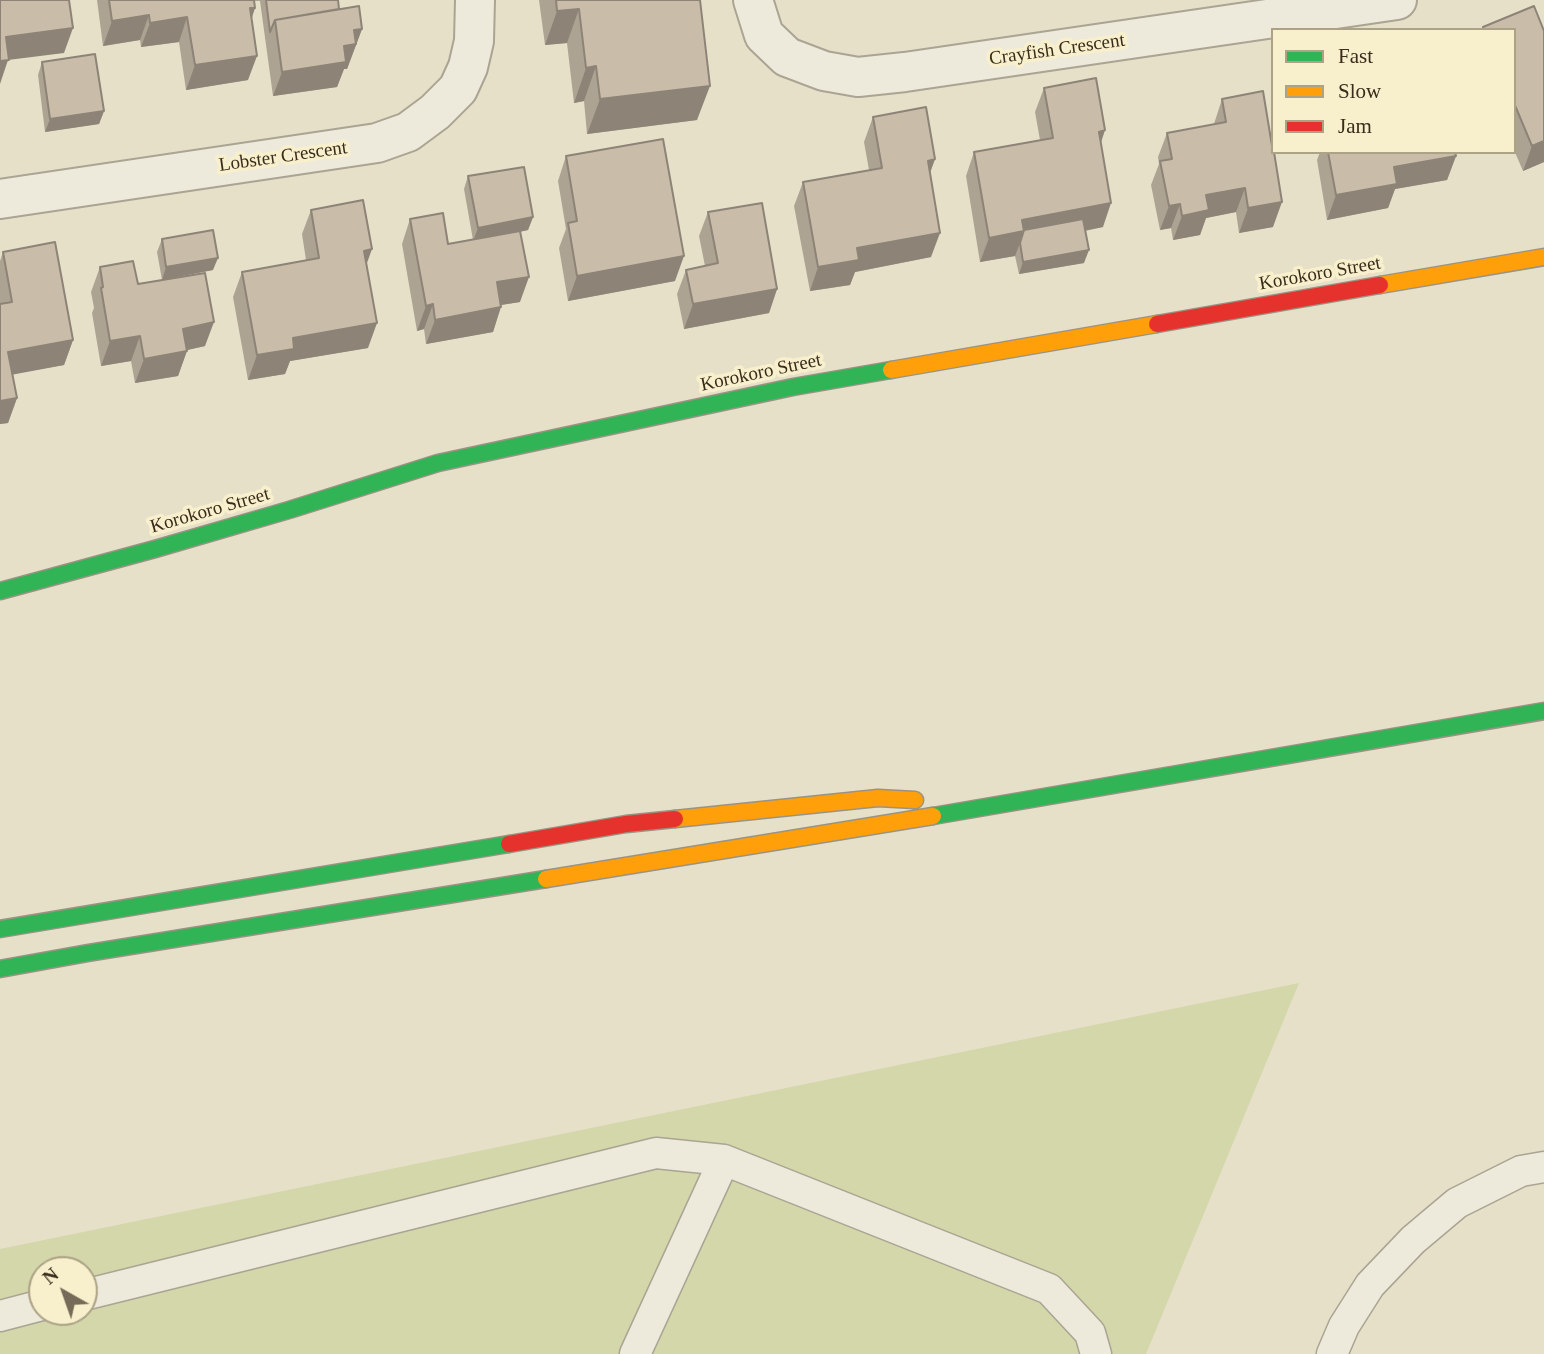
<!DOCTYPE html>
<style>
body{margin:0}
#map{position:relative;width:1544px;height:1354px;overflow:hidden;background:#e6e0c9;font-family:"Times New Roman",serif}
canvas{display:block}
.legend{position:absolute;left:1271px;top:28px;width:245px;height:126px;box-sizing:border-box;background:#f8f0cd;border:2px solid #aca286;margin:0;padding:9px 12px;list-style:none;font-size:21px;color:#392c1b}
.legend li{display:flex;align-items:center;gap:14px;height:35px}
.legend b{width:35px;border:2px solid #aca286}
.north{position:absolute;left:28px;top:1256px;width:70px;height:70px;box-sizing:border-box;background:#f8f0cd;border:2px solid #aca286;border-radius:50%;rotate:320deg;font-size:19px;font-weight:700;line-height:28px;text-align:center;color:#392c1b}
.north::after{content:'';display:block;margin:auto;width:24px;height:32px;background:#766b58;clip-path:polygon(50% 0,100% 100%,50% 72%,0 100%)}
</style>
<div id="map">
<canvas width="1544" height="1354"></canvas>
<ul class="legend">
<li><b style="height:9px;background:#30b455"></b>Fast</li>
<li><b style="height:9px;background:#ff9f0a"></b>Slow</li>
<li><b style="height:9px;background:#e5322d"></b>Jam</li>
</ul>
<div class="north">N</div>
</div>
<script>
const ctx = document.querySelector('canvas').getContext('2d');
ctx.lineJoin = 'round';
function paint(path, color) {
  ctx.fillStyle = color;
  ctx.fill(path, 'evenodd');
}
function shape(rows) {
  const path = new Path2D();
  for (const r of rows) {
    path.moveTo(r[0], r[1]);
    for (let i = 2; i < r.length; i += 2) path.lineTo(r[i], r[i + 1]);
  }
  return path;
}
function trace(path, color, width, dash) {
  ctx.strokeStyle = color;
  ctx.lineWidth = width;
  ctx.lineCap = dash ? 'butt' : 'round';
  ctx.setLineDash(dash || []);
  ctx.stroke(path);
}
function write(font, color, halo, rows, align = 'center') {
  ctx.font = font + ' "Times New Roman",serif';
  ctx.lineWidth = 7;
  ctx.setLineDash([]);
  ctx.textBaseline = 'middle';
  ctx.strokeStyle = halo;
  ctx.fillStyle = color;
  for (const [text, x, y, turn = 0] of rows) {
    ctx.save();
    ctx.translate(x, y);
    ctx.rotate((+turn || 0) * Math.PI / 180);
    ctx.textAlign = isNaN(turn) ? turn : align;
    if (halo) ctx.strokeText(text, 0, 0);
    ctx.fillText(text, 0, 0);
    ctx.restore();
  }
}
paint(shape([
 [1299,983,1146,1354,0,1354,0,1249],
 [42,1270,84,1270,84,1312,42,1312]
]), '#d3d7aa');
const lane = shape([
 [84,1295,656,1153,724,1160,1049,1289,1090,1333,1096,1354],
 [0,1316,42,1305],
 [635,1354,724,1160],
 [1332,1354,1344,1326,1370,1285,1413,1240,1457,1203,1521,1171,1544,1167]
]);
const street = shape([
 [753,0,764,35,787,57,824,71,858,77,905,72,1397,0],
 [0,199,377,143,408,132,435,112,458,89,468,67,474,41,475,0]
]);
const fast = shape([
 [0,591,155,549,289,510,438,463,793,387,891,370],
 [933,816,1544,711],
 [0,929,509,844],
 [0,969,88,953,546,879]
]);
const slow = shape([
 [1380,285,1544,257],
 [891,370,1157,324],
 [675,819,878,798,915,800],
 [546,879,933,816]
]);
const jam = shape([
 [1157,324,1380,285],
 [509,844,626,824,675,819]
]);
trace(lane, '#aaa493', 33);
trace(street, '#aaa493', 42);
trace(fast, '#9a9383', 19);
trace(slow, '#9a9383', 19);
trace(jam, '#9a9383', 19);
trace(lane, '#ede9db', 30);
trace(street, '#ede9db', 38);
trace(fast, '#30b455', 16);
trace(slow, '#ff9f0a', 16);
trace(jam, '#e5322d', 16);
paint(shape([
 [97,0,338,0,339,9,362,29,347,69,344,69,337,87,273,96,260,1,255,1,255,8,252,18,248,80,186,90,179,42,141,47,140,40,103,46],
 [539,0,700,0,697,120,587,134,584,101,574,103,567,43,545,45],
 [1534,6,1544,31,1544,162,1523,171,1514,150,1514,30,1482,30,1483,27],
 [42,62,104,111,99,124,45,132,38,75],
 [1044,88,1105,130,1101,143,1103,227,1085,231,1084,263,1019,274,1015,256,980,262,966,176,974,152,1040,140,1035,112],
 [1222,99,1273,227,1239,233,1236,212,1206,218,1200,235,1173,240,1171,228,1160,230,1151,185,1159,164,1158,157,1167,133,1214,124],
 [873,117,935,159,930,172,931,257,855,272,850,285,810,291,794,206,803,182,869,170,864,142],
 [1320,152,1455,152,1456,156,1447,180,1395,189,1388,208,1327,220,1317,160],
 [566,156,675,281,568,301,559,248,566,229,558,181],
 [468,176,533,217,528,230,520,232,520,302,501,305,493,332,426,344,424,329,417,331,402,244,410,219,448,244,473,240,464,189],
 [311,210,366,264,368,348,290,361,285,374,248,380,233,297,242,272,306,260,302,234],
 [708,212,777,289,769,313,684,329,677,294,686,270,705,266,699,236],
 [162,239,213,270,162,280,157,252],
 [3,252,73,340,64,365,12,374,17,398,8,423,0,424,0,261],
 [100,267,138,284,205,346,187,350,178,376,135,383,131,361,101,366,92,313,94,308,91,292]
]), '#ada392');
paint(shape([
 [250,8,255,8,246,32],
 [579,9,567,43,545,45,557,11],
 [149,15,140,40,103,46,112,21],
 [187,17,179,42,141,47,150,23],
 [73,28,64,53,8,60,0,84,0,53,6,37],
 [362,29,347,69,344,69,337,87,273,96,282,72,344,46,354,30],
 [257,56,248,80,186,90,195,65],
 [596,66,584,101,574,103,586,68],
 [710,86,697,120,587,134,600,99],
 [104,111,99,124,45,132,50,119],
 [1105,130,1096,155,1099,132],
 [1544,141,1544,162,1523,171,1532,146],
 [1456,156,1447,180,1395,189,1388,208,1327,220,1336,195,1394,167],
 [935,159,926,184,928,161],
 [1245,188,1236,212,1206,218,1200,235,1173,240,1182,216,1206,195],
 [1282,202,1273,227,1239,233,1248,208],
 [1111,203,1103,227,1020,243,1015,256,980,262,989,238,1022,220],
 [1180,204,1171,228,1160,230,1169,206],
 [533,217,528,230,473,241,478,228],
 [940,233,931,257,855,272,850,285,810,291,818,267,857,248],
 [372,249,363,274,364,251],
 [1089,250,1084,263,1019,274,1023,262],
 [684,256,675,281,568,301,577,276],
 [218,258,213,270,162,280,166,267],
 [529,277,520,302,488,307,497,282],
 [777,289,769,313,684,329,693,304],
 [433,304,424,329,417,331,426,306],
 [501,307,493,332,426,344,435,320],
 [214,322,205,346,174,353,183,329],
 [377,323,368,348,290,361,285,374,248,380,257,355,293,338],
 [140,336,131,361,101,366,110,341],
 [73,340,64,365,0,377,8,352],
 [187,351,178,376,135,383,144,359],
 [17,398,8,423,0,424,0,401]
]), '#8d8477');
const building = shape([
 [0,0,69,0,73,28,6,37,9,60,0,61,0,0],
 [109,0,254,0,255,8,250,8,257,56,195,65,187,17,150,23,149,15,112,21,109,0],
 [266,0,338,0,339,9,275,20,270,32,266,0],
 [556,0,700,0,710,86,600,99,596,66,586,68,579,9,557,11,556,0],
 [359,6,362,29,354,30,356,44,344,46,346,62,282,72,275,20,359,6],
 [1534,6,1544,31,1544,141,1532,146,1514,103,1514,30,1484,30,1483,27,1534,6],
 [95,54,104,111,50,119,42,62,95,54],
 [1096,78,1105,130,1099,132,1111,203,1022,220,1024,231,989,238,974,152,1053,138,1044,88,1096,78],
 [1263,91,1273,152,1274,152,1282,202,1248,208,1245,188,1206,195,1209,210,1182,216,1180,204,1169,206,1160,161,1172,159,1167,133,1226,122,1222,99,1263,91],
 [926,107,935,159,928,161,940,233,857,248,859,260,818,267,803,182,882,168,873,117,926,107],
 [663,139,684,256,577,276,568,223,577,221,566,156,663,139],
 [1328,152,1455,152,1456,156,1394,167,1397,184,1336,195,1328,152],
 [524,167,533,217,478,228,468,176,524,167],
 [363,200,372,249,364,251,377,323,293,338,294,349,257,355,242,272,319,258,311,210,363,200],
 [762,203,777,289,693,304,686,270,718,263,708,212,762,203],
 [443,213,448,244,520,231,529,277,497,282,501,307,435,320,433,304,426,306,410,219,443,213],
 [1083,219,1089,250,1023,262,1020,243,1024,230,1083,219],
 [213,230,218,258,166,267,162,239,213,230],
 [55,242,73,340,8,352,17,398,0,401,0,304,12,302,3,252,55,242],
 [133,261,138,284,205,273,214,322,183,329,187,351,144,359,140,336,110,341,101,288,103,287,100,267,133,261]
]);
paint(building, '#c9bdaa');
trace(building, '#8d8477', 2);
write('19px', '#392c1b', '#f8f0cd', [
 ["Crayfish Crescent",1057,50,-8],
 ["Lobster Crescent",283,157,-8],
 ["Korokoro Street",1320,274,-10],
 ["Korokoro Street",761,373,-12],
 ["Korokoro Street",210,511,-16]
]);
</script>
